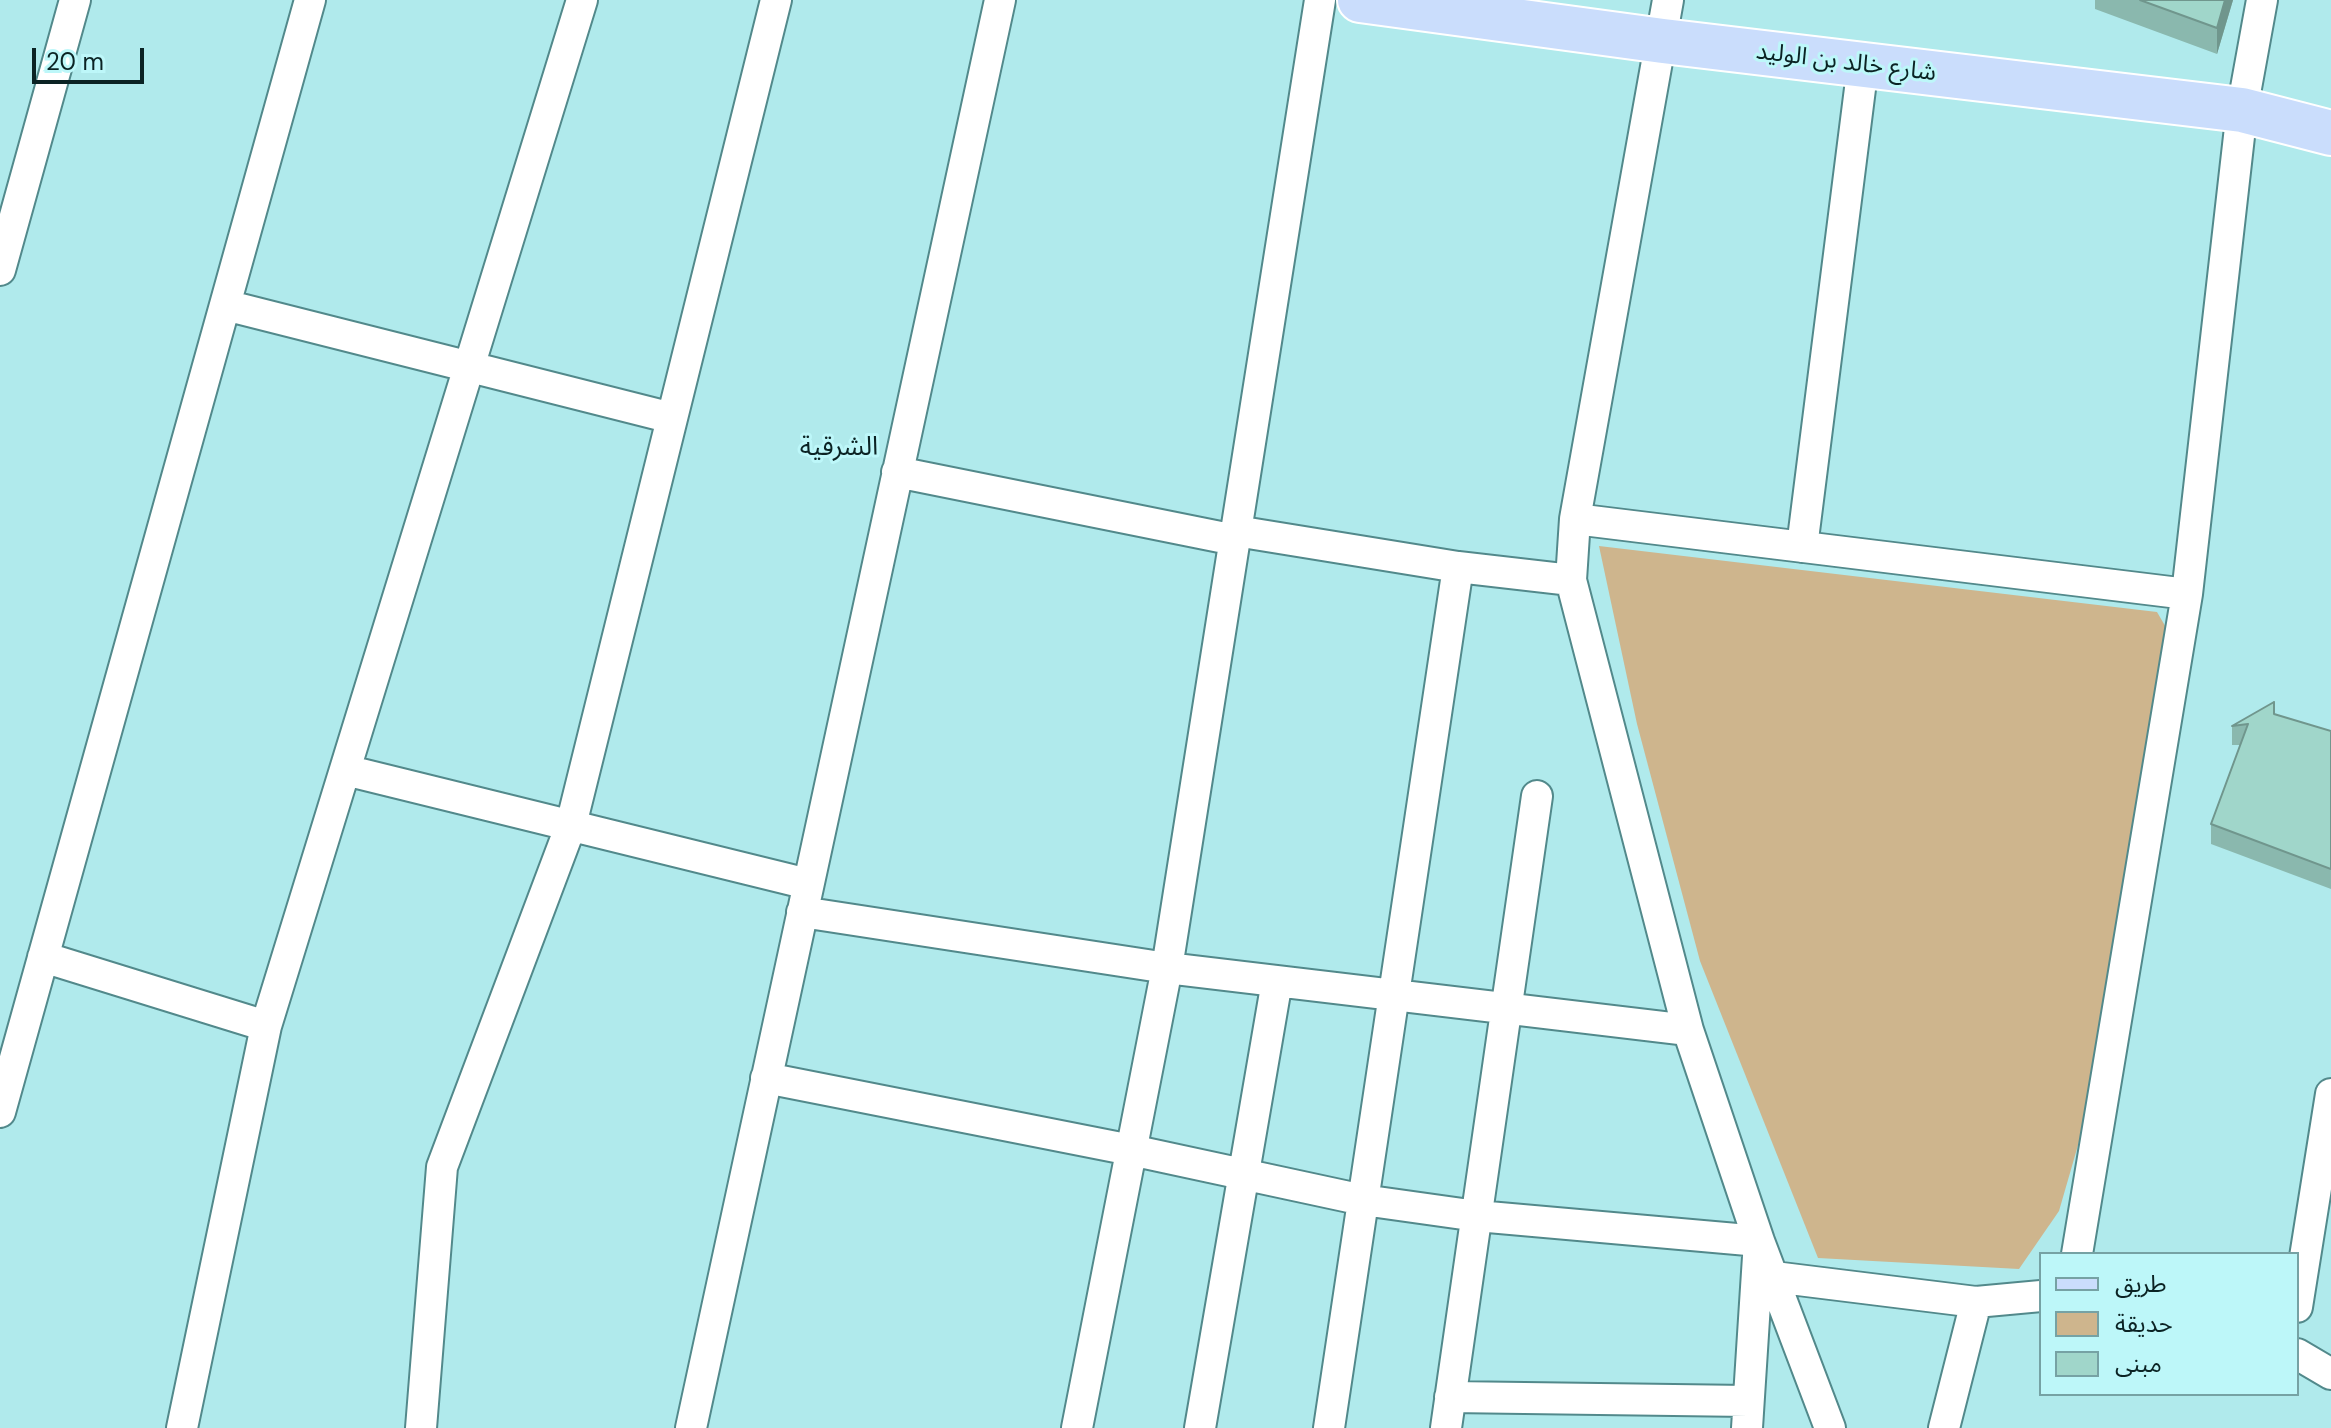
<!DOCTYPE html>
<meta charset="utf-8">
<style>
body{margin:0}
#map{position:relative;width:2331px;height:1428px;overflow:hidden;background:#b0eaec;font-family:"DM Sans","Noto Sans Arabic",sans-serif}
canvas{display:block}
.legend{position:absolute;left:2039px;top:1252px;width:260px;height:144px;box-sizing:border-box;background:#bdf7f9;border:2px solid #76a2a4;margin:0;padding:10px 14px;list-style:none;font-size:24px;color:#0b2324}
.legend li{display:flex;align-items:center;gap:16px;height:40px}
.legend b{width:40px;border:2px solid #76a2a4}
.scale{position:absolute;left:32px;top:48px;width:112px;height:36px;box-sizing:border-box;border:4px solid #0b2324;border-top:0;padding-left:10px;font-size:24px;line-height:28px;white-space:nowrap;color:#0b2324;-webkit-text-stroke:6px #bdf7f9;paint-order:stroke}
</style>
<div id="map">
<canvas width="2331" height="1428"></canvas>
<ul class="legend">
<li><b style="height:10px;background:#caddfc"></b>طريق</li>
<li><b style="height:22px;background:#ceb58d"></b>حديقة</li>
<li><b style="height:22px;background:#a0d6ca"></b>مبنى</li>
</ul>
<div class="scale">20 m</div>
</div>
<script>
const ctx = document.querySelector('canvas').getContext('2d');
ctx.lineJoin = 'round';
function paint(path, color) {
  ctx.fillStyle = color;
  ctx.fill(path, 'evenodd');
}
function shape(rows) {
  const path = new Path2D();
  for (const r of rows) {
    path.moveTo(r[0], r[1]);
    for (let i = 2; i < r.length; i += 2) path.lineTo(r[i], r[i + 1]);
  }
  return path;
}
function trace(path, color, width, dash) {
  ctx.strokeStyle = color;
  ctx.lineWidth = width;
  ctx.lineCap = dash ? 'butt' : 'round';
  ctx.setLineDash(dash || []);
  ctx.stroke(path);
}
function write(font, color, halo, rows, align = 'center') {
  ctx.font = font + ' "DM Sans","Noto Sans Arabic",sans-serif';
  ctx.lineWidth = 6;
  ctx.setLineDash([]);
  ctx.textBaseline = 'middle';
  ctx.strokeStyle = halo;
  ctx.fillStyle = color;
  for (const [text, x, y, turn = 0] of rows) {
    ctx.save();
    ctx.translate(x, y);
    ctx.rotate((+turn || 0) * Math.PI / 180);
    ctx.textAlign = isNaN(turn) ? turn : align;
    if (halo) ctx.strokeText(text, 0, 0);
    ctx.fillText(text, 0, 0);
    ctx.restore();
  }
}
paint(shape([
 [1599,546,2157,612,2171,636,2087,1114,2059,1211,2019,1269,1818,1258,1700,961,1637,724]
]), '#ceb58d');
const street = shape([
 [1668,0,1575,519,1571,580,1688,1030,1759,1241,1830,1428],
 [0,270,75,0],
 [225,305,672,418],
 [897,472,1235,540],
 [1575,519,2187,594],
 [1236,531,1458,567,1571,580],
 [1802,547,1863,65],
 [345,770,808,884],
 [802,912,1167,968,1688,1030],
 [43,957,266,1026],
 [766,1078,1131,1150,1363,1200,1477,1216,1759,1241,1747,1428],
 [0,1112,310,0],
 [2077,1254,2187,594,2242,110,2262,0],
 [1774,1277,1976,1302,2041,1296],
 [2297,1307,2331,1094],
 [2297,1354,2331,1374],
 [1450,1397,1748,1401],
 [182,1428,266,1026,582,0],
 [421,1428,442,1167,571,825,776,0],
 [691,1428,1000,0],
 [1077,1428,1167,968,1320,0],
 [1200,1428,1277,981],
 [1329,1428,1458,567],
 [1446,1428,1537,796],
 [1944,1428,1976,1302]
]);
const primary = shape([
 [1360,0,1663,41,2242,110,2331,133]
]);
trace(street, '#52898b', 34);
trace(primary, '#fff', 48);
trace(street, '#fff', 30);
trace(primary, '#caddfc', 44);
paint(shape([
 [2095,0,2233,0,2217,54,2095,9],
 [2274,714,2331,731,2331,889,2211,844,2211,824,2240,745,2232,745,2232,726]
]), '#8ab8ae');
paint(shape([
 [2225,0,2233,0,2217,54,2217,28]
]), '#70968d');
const building = shape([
 [2140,0,2225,0,2217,28,2140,0],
 [2274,702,2274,714,2331,731,2331,869,2211,824,2248,724,2232,726,2274,702]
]);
paint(building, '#a0d6ca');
trace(building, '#70968d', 2);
write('24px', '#0b2324', '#bdf7f9', [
 ["شارع خالد بن الوليد",1846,63,7]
]);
write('26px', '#0b2324', '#bdf7f9', [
 ["الشرقية",839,448]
]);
</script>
